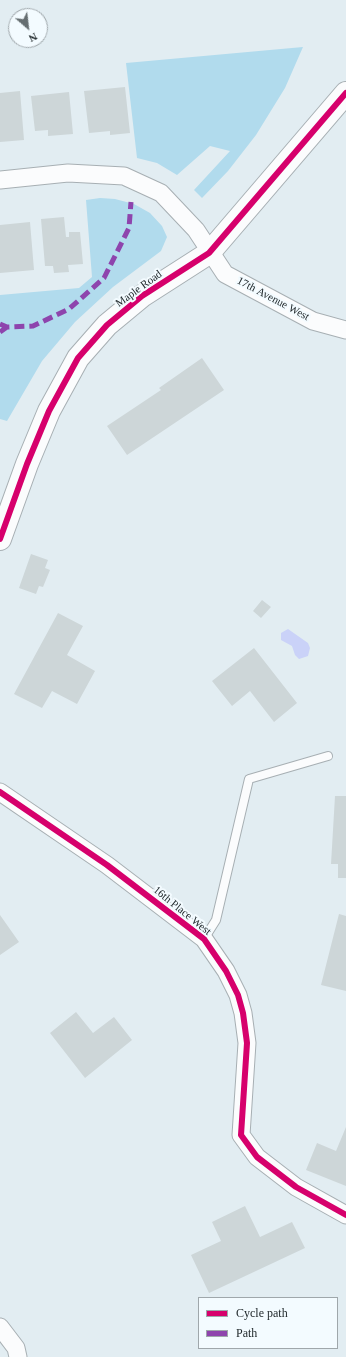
<!DOCTYPE html>
<style>
body{margin:0}
#map{position:relative;width:346px;height:1357px;overflow:hidden;background:#e2edf2;font-family:Georgia,serif}
canvas{display:block}
.legend{position:absolute;left:198px;top:1297px;width:140px;height:52px;box-sizing:border-box;background:#f3fbff;border:1px solid #9fa7ab;margin:0;padding:5px 7px;list-style:none;font-size:12px;color:#21292c}
.legend li{display:flex;align-items:center;gap:8px;height:20px}
.legend b{width:20px;border:1px solid #9fa7ab}
.north{position:absolute;left:8px;top:8px;width:40px;height:40px;box-sizing:border-box;background:#f3fbff;border:1px solid #9fa7ab;border-radius:50%;rotate:152deg;font-size:11px;font-weight:700;line-height:16px;text-align:center;color:#21292c}
.north::after{content:'';display:block;margin:auto;width:14px;height:18px;background:#656e71;clip-path:polygon(50% 0,100% 100%,50% 72%,0 100%)}
</style>
<div id="map">
<canvas width="346" height="1357"></canvas>
<ul class="legend">
<li><b style="height:5px;background:#d6006c"></b>Cycle path</li>
<li><b style="height:5px;background:#8e44ad"></b>Path</li>
</ul>
<div class="north">N</div>
</div>
<script>
const ctx = document.querySelector('canvas').getContext('2d');
ctx.lineJoin = 'round';
function paint(path, color) {
  ctx.fillStyle = color;
  ctx.fill(path, 'evenodd');
}
function shape(rows) {
  const path = new Path2D();
  for (const r of rows) {
    path.moveTo(r[0], r[1]);
    for (let i = 2; i < r.length; i += 2) path.lineTo(r[i], r[i + 1]);
  }
  return path;
}
function trace(path, color, width, dash) {
  ctx.strokeStyle = color;
  ctx.lineWidth = width;
  ctx.lineCap = dash ? 'butt' : 'round';
  ctx.setLineDash(dash || []);
  ctx.stroke(path);
}
function write(font, color, halo, rows, align = 'center') {
  ctx.font = font + ' Georgia,serif';
  ctx.lineWidth = 4;
  ctx.setLineDash([]);
  ctx.textBaseline = 'middle';
  ctx.strokeStyle = halo;
  ctx.fillStyle = color;
  for (const [text, x, y, turn = 0] of rows) {
    ctx.save();
    ctx.translate(x, y);
    ctx.rotate((+turn || 0) * Math.PI / 180);
    ctx.textAlign = isNaN(turn) ? turn : align;
    if (halo) ctx.strokeText(text, 0, 0);
    ctx.fillText(text, 0, 0);
    ctx.restore();
  }
}
paint(shape([
 [303,47,285,88,256,135,228,171,202,198,194,190,230,151,210,146,177,175,157,163,137,158,126,63],
 [100,198,115,199,134,204,150,213,162,226,167,237,161,251,113,287,75,322,42,361,7,421,0,419,0,295,79,288,92,277,86,200]
]), '#b1dbed');
paint(shape([
 [288,629,308,643,310,648,308,656,299,659,295,655,292,646,281,640,281,633]
]), '#cad2f8');
paint(shape([
 [125,87,130,133,110,135,110,131,89,133,84,91],
 [20,91,24,140,0,142,0,93],
 [69,92,73,134,48,136,48,130,35,131,31,96],
 [64,217,66,237,69,237,69,232,80,232,83,264,68,265,69,272,54,273,53,266,45,266,41,219],
 [30,222,34,270,0,273,0,225],
 [202,358,224,390,127,455,107,426,161,390,159,388],
 [31,554,48,560,45,568,50,570,43,587,39,586,36,594,19,588],
 [262,600,271,607,261,618,253,611],
 [58,613,83,626,67,655,95,671,77,704,52,691,42,708,14,694],
 [254,648,297,703,274,722,250,691,232,706,212,681],
 [335,796,346,796,346,878,338,878,338,864,331,864],
 [339,914,346,916,346,991,321,985],
 [0,915,19,942,0,955],
 [76,1012,93,1033,114,1017,132,1040,85,1078,50,1033],
 [346,1127,346,1186,306,1170,317,1143,336,1151],
 [245,1206,260,1237,292,1222,305,1248,209,1293,191,1255,221,1241,212,1222]
]), '#cdd6d8');
const lane = shape([
 [204,939,216,920,249,779,328,756]
]);
const street = shape([
 [0,180,68,173,124,176,161,193,196,230,225,274,313,321,346,330],
 [0,792,107,865,204,939,226,971,238,995,243,1013,247,1043,241,1135,257,1157,296,1187,346,1215],
 [0,1327,16,1348,18,1357]
]);
const secondary = shape([
 [0,539,27,464,49,411,78,358,107,325,142,296,209,253,346,93]
]);
trace(lane, '#a7afb3', 10);
trace(street, '#a7afb3', 19);
trace(secondary, '#a7afb3', 24);
trace(lane, '#fbfcfd', 8);
trace(street, '#fbfcfd', 17);
trace(secondary, '#fbfcfd', 22);
trace(shape([
 [0,324,7,327,33,326,69,309,104,278,129,228,131,202],
 [0,332,7,327]
]), '#8e44ad', 5, [10, 5]);
trace(shape([
 [0,539,27,464,49,411,78,358,107,325,142,296,209,253,346,93],
 [0,792,107,865,204,939,226,971,238,995,243,1013,247,1043,241,1135,257,1157,296,1187,346,1215]
]), '#d6006c', 6);
write('11px', '#21292c', '#f3fbff', [
 ["Maple Road",139,289,-36],
 ["17th Avenue West",273,299,28],
 ["16th Place West",182,911,39]
]);
</script>
